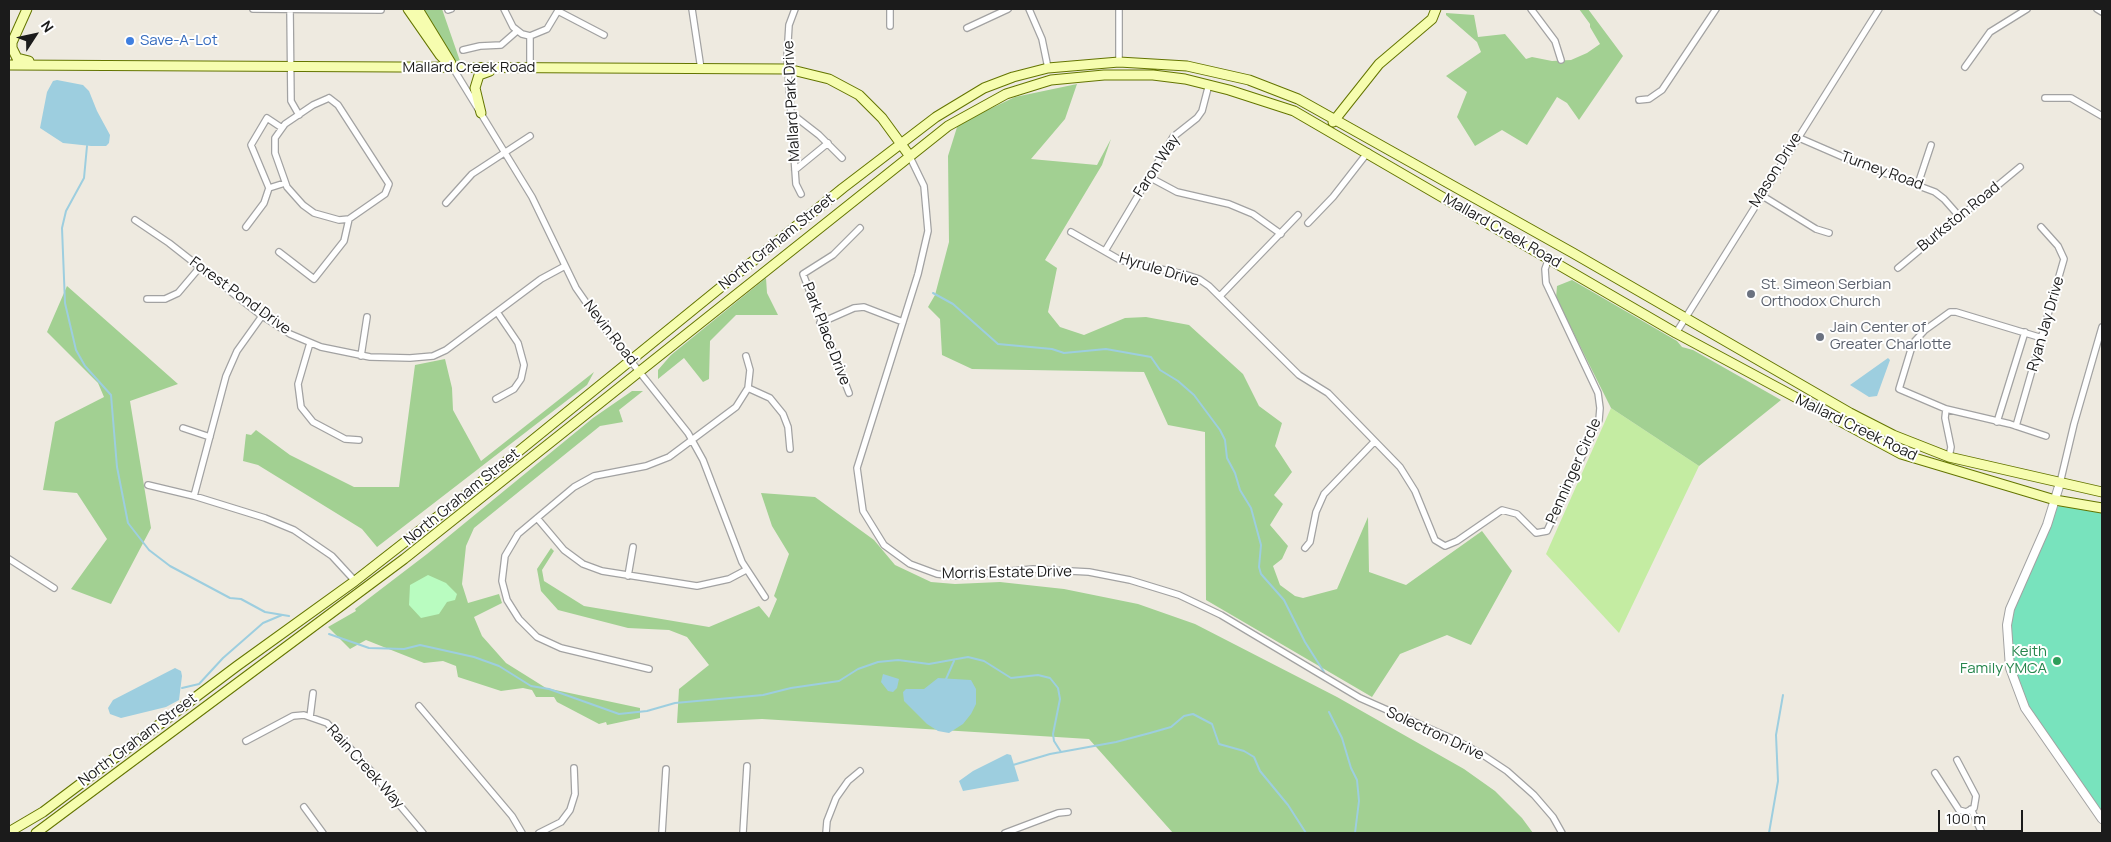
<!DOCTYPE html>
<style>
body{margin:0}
#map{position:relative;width:2111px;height:842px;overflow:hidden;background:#eeeae0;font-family:Manrope,sans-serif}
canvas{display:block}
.frame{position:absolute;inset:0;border:10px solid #1b1b1b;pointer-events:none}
.north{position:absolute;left:10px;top:10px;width:50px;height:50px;-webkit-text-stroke:4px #fff;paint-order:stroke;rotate:55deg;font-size:14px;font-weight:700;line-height:20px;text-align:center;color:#1b1b1b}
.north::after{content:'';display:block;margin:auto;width:18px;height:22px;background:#1b1b1b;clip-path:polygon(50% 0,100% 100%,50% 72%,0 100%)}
.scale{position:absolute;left:1938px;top:810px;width:85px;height:22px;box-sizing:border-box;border:2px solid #1b1b1b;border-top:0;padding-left:6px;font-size:15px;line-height:18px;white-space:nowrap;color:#1b1b1b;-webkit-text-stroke:4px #fff;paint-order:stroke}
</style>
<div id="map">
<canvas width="2111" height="842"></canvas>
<div class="frame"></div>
<div class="north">N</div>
<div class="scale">100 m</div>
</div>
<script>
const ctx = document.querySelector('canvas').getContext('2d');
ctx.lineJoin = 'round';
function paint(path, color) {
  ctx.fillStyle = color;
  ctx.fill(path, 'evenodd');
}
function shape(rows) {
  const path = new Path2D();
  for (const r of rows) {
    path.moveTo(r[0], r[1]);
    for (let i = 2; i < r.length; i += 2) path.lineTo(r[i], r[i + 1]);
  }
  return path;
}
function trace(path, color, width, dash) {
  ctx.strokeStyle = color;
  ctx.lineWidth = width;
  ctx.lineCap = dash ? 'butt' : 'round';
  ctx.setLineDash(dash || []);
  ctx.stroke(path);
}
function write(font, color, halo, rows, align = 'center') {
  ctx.font = font + ' Manrope,sans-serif';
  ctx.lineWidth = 4;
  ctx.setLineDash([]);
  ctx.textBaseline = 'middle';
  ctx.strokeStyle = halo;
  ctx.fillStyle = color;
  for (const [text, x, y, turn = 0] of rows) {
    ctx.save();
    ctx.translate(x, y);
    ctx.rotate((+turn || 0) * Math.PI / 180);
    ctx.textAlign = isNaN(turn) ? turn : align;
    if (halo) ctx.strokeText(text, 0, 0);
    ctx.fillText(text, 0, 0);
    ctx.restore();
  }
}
paint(shape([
 [1611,408,1699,466,1619,633,1546,554]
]), '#c4eca2');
paint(shape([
 [421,9,442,9,460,61,454,61],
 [1579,9,1588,9,1623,56,1579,120,1567,103,1557,97,1527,145,1502,130,1475,146,1457,117,1467,92,1446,76,1481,52,1477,42,1446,15,1446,13,1474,15,1478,37,1505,34,1526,59,1532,57,1552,61,1571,60,1587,53,1600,44,1590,27,1590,24],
 [1077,84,1065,119,1031,159,1097,165,1111,139,1102,165,1045,260,1057,268,1048,312,1060,327,1084,335,1125,318,1146,317,1189,325,1243,374,1259,406,1282,423,1275,446,1292,472,1274,495,1283,504,1270,525,1288,546,1282,559,1273,566,1280,585,1295,596,1303,598,1337,589,1368,517,1369,572,1406,585,1482,531,1512,571,1471,645,1447,635,1400,654,1372,697,1206,600,1205,432,1168,425,1144,372,972,369,942,355,940,319,928,307,935,295,949,242,948,156,958,124,1015,97],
 [766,278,767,293,778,315,736,315,710,341,709,379,703,382,684,358,658,379,658,370,671,355],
 [1572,280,1677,341,1682,347,1693,350,1781,400,1699,466,1611,408,1556,298,1557,286],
 [67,286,178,384,130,401,151,528,111,604,71,589,107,539,77,493,43,490,55,422,104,397,98,383,47,332],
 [445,359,452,388,453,410,481,461,594,372,587,385,377,547,362,529,258,465,243,461,246,434,251,435,256,430,290,455,354,487,399,487,415,365],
 [632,391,643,391,619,410,623,422,600,426,474,528,466,546,462,584,468,603,499,594,502,603,474,617,482,636,506,663,546,688,640,708,640,718,607,725,606,722,599,724,557,702,554,697,536,697,532,690,523,688,501,691,458,677,456,666,443,661,424,663,366,640,350,649,328,627,356,611,355,609,427,554,593,418],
 [761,493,815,497,874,540,895,565,931,582,955,584,1000,582,1064,589,1138,604,1195,624,1337,697,1464,769,1495,791,1522,818,1533,833,1173,833,1089,739,762,719,677,723,679,689,709,665,687,637,669,630,628,628,558,610,541,591,537,569,551,548,554,551,542,570,544,581,584,606,709,627,759,606,769,618,777,599,774,596,789,554,772,526]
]), '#a2d092');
paint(shape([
 [428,575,446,583,457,594,455,600,447,602,439,614,421,618,409,605,410,585]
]), '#b9fcc0');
paint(shape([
 [2059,506,2102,511,2102,814,2028,708,2015,679,2009,634,2013,608,2054,509]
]), '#78e3bd');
paint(shape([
 [57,80,83,85,89,91,97,111,110,135,109,143,106,146,91,146,63,143,40,128,47,92,53,81],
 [1888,358,1890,360,1877,396,1869,397,1850,385],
 [175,668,181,671,182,676,179,700,166,707,121,718,110,714,108,708,113,700],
 [883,674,899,679,897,688,893,692,888,691,881,682],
 [938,678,971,680,976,689,976,704,971,714,963,724,949,733,938,731,927,724,904,701,903,692,906,689,924,689],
 [1007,754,1011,755,1019,781,963,791,959,781,973,771]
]), '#9dcedf');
trace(shape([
 [87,146,84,178,66,211,62,228,65,303,76,350,85,366,111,395,117,467,128,523,149,550,170,566,230,598,241,599,265,612,289,616],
 [933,293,953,304,998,344,1052,349,1064,353,1106,349,1151,357,1160,370,1178,381,1194,395,1220,430,1225,440,1227,458,1235,473,1240,490,1251,508,1261,545,1259,567,1261,574,1284,600,1305,642,1324,672],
 [329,634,369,648,404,649,420,645,474,657,499,666,531,686,549,689,619,714,647,711,675,703,763,695,791,688,839,681,858,669,878,662,898,660,929,664,968,657,984,661,1011,678,1038,675,1050,678,1058,688,1060,699,1053,734,1054,741,1061,752],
 [946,679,954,661],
 [182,688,199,684,223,658,263,623,282,615],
 [1329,712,1342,738,1351,768,1357,780,1359,801,1355,833],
 [1013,765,1050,754,1116,742,1150,733,1171,727,1184,716,1193,714,1212,724,1219,744,1244,751,1254,757,1260,771,1288,805,1306,833],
 [1769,833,1778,781,1776,735,1783,695]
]), '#9dcedf', 2);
const minor = shape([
 [253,9,381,10],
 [290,9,291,101,299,115],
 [504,9,513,27,522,34,530,36,547,29,559,9],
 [692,9,701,69],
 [795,9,789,25,787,57,796,184,801,194],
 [1029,9,1042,39,1048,68],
 [1531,9,1555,41,1561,60],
 [2097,9,2102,12],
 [448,10,451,9],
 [558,11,604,35],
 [890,26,890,9],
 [967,28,1008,9],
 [463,50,480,46,501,45,517,31],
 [1119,62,1119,9],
 [1965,67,1990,32,2027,9],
 [453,68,532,197,576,288,599,321,688,433,703,460,742,562,765,597],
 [530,69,530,36],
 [329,98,338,105,389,184,385,194,349,219,339,220,314,213,303,205,287,187,275,153,275,138,285,124,313,105,329,98],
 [2045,98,2071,98,2102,116],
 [1639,100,1649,99,1662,90,1716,9],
 [792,114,819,135,842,158],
 [282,128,267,118,251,145,269,188,285,183],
 [1797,137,1850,160,1935,192,1944,199,1959,216],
 [909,155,924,186,928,231,918,274,857,468,863,511,884,545,910,564,937,574,956,576,1033,569,1089,572,1130,580,1179,595,1221,615,1360,698,1455,740,1480,753,1507,771,1534,795,1553,817,1562,833],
 [795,170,828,143],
 [1149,177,1177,192,1229,204,1253,214,1281,234],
 [1918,184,1931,145],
 [1761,195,1816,229,1829,233],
 [446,203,472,174,530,136],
 [135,220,169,243,262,316,290,334,321,347,370,357,410,358,433,356,446,350,541,279,565,266],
 [1308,223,1333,197,1368,152],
 [246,227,264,203,269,188],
 [1071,232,1120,260,1187,275,1199,279,1209,286,1299,375,1328,393,1400,467,1415,491,1435,540,1445,546,1457,541,1502,510,1517,514,1536,533,1547,531,1599,420,1600,408,1598,393,1546,283,1545,269,1549,258],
 [1105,251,1173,137,1197,118,1202,111,1209,84],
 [279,252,314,279,344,241,349,219],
 [1898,268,2020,167],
 [1220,296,1298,215],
 [147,299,165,299,178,293,200,267],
 [820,323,854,308,864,307,903,322],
 [1676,333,1879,9],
 [2042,338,1956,312,1950,312,1925,330,1913,343,1899,389,1946,409,2010,424,2046,436],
 [310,343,298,384,301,407,313,422,345,439,359,440],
 [361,356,367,317],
 [748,388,770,398,783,414,788,427,790,449],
 [849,393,803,274,833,255,860,228],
 [496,399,514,389,521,379,524,365,518,343,497,312],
 [1946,409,1945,418,1951,447,1949,457],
 [1997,422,2025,332],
 [2016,426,2064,259,2058,246,2041,227],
 [183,428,210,437],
 [2060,483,2074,424,2102,327],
 [148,485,194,496,265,518,294,530,332,556,355,581],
 [194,496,226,376,237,351,262,316],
 [537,518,564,550,583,564,602,571,697,586,729,579,746,570],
 [1305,548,1310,542,1316,512,1324,494,1374,442],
 [9,559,54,588],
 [628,576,633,547],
 [649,669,561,648,537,637,519,619,507,600,502,581,505,556,518,534,574,487,594,476,646,466,669,457,736,407,748,388,750,370,746,356],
 [419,706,512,816,522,833],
 [310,717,313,693],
 [246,741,293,716,304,715,327,723,371,771,423,833],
 [1935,773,1959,810,1966,812,1974,808,1976,796,1957,760],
 [304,807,323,833],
 [1971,809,1982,833],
 [539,833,561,822,570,810,575,794,574,768],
 [662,833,666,769],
 [743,833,747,766],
 [826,833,827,821,836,798,848,781,860,771],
 [1005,833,1058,813,1068,812]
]);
const tertiary = shape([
 [2060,483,2047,525,2010,609,2007,625,2010,668,2025,708,2102,819]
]);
const secondary = shape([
 [408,9,440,55,453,68],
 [418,9,451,63],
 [12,42,12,48,17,58,29,61],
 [10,47,27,9],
 [9,65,788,69,829,79,859,95,882,118,909,155],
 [481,113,475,88,479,75,490,71],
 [1333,122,1379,64,1432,19,1436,9],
 [9,832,43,812,237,666,355,581,460,499,843,188,936,117,984,88,1013,77,1048,68,1119,62,1187,66,1249,80,1298,99,1573,253,1850,413,1893,435,1949,457,2102,492],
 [36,833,404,559,948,126,1006,94,1051,80,1104,75,1153,75,1185,79,1229,90,1294,111,1676,333,1901,454,2055,500,2102,508]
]);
trace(minor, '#a2a2a2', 8);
trace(tertiary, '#a2a2a2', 10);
trace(secondary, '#647500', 11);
trace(minor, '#fff', 5.5);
trace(tertiary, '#fff', 8);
trace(secondary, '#f6fdaf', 9);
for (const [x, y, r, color] of [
 [130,41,5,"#3f7fe0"],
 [1751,294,5,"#6b7280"],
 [1820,337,5,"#6b7280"],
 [2057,661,5,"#2e9e5b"]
]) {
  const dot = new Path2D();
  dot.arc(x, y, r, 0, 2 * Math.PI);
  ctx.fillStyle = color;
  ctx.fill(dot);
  trace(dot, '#fff', 2);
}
write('15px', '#366cbe', '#fff', [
 ["Save-A-Lot",140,41]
], 'left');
write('15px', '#1b1b1b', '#fff', [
 ["Mallard Creek Road",469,68],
 ["Mallard Park Drive",792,101,-93],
 ["Faron Way",1157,166,-57],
 ["Mason Drive",1776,170,-58],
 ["Turney Road",1882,171,20],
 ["Burkston Road",1959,217,-39],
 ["Mallard Creek Road",1502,231,30],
 ["North Graham Street",777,242,-39],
 ["Hyrule Drive",1159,270,17],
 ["Forest Pond Drive",240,296,36],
 ["Ryan Jay Drive",2046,324,-74],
 ["Nevin Road",610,333,52],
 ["Park Place Drive",826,334,69],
 ["Mallard Creek Road",1856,428,26],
 ["Penninger Circle",1574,471,-66],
 ["North Graham Street",462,497,-39],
 ["Morris Estate Drive",1007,573,-1],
 ["Solectron Drive",1435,734,25],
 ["North Graham Street",138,740,-37],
 ["Rain Creek Way",365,767,48]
]);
write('15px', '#5b616d', '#fff', [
 ["St. Simeon Serbian",1761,285],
 ["Orthodox Church",1761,302],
 ["Jain Center of",1830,328],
 ["Greater Charlotte",1830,345]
], 'left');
write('15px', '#27864d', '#fff', [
 ["Keith",2047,652],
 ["Family YMCA",2047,669]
], 'right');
</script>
